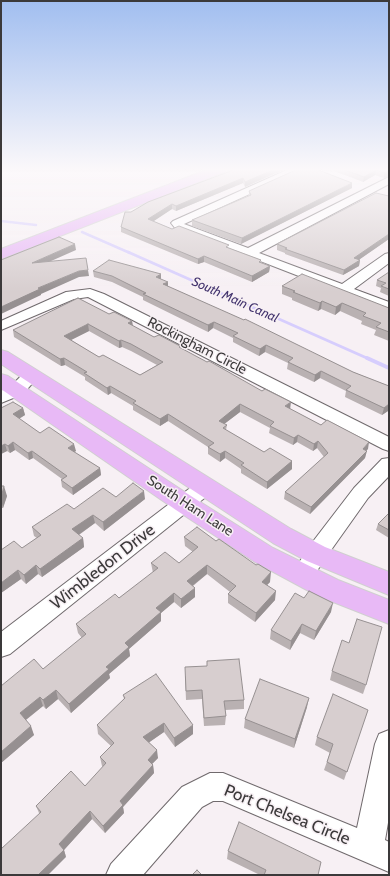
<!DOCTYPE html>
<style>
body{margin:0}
#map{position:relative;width:390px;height:876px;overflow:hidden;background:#f7f0f4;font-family:Cabin,sans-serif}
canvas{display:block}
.frame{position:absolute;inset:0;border:2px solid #3b393a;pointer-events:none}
</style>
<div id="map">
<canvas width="390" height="876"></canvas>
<div class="frame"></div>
</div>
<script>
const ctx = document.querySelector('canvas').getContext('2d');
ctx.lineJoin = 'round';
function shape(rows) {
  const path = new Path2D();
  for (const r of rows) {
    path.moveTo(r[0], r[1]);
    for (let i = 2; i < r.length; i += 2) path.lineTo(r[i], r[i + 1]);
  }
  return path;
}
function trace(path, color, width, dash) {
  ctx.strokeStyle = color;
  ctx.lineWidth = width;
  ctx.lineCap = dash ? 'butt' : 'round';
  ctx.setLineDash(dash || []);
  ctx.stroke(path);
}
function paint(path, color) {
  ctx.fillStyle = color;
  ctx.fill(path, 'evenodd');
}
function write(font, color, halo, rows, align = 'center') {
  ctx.font = font + ' Cabin,sans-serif';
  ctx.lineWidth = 3;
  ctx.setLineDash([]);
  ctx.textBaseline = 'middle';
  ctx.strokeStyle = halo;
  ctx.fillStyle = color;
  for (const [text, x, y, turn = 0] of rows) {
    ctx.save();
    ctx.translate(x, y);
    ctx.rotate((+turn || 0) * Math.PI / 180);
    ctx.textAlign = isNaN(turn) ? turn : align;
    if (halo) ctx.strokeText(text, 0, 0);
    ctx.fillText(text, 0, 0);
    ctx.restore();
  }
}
trace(shape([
 [1,221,36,225],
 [82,232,130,253]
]), '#d6cdfd', 2.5);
trace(shape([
 [128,252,369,359]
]), '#d6cdfd', 3);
trace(shape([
 [367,358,389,368]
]), '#d6cdfd', 4);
const minor = shape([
 [289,169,302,169,300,171,184,224,248,248,389,177,389,184,259,253,342,284,385,254,389,253,389,263,354,289,389,302,389,311,175,228,171,223,173,221,289,169],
 [90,289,104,294,389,437,389,451,383,449,88,297,74,299,1,330,1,321,66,292,90,289],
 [31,370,37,372,39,375,37,378,23,394,1,403,1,391,11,386,25,372,31,370],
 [389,458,389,476,368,498,324,560,310,582,302,585,294,582,291,576,308,548,354,488,382,459,389,458],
 [205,480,212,482,215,487,212,492,10,654,1,657,1,632,198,482,205,480],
 [389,730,389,817,385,840,389,842,389,872,223,801,213,801,202,807,143,875,106,875,111,864,182,787,210,773,223,773,357,828,375,744,379,734,389,730]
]);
const major = shape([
 [209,169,226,169,224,172,1,259,1,249,209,169],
 [1,350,8,352,291,529,325,547,389,572,389,595,307,561,273,543,1,364,1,350],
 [1,374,8,376,194,498,273,548,338,580,389,600,389,624,318,596,255,562,176,510,1,389,1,374]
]);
trace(minor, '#706a6d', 2);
trace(major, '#d0cfd0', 2);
paint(minor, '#fff');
paint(major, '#e8b9f6');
paint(shape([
 [236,169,285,169,245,187,243,183,176,211,172,209,153,221,172,229,229,248,261,260,261,262,270,266,269,272,252,282,204,262,198,264,121,232,121,227,131,212],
 [329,169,389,169,384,178,375,175,363,182],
 [352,188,241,244,192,226,192,220,249,196,249,191],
 [389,239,358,260,360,260,359,266,343,275,285,254,285,253,277,250,277,244],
 [93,271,161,279,168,287,353,372,389,386,389,411,388,411,382,415,345,397,346,391,320,378,314,382,287,369,288,363,265,352,259,356,233,342,233,338,213,328,208,332,143,300,143,297,112,282,94,277],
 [389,272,389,296,380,292,381,288,376,286,377,280],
 [282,286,389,308,389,341,374,335,376,330,361,324,362,321,340,311,335,315,321,309,318,311,292,300,292,298,282,294],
 [109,314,132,321,133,326,154,337,180,348,290,409,368,449,366,450,365,458,310,514,284,499,285,492,324,457,317,448,313,451,297,442,293,445,269,433,270,428,240,412,224,424,227,425,226,430,264,452,292,461,292,469,267,489,241,473,241,469,225,458,220,462,208,454,208,447,168,421,160,426,133,410,133,406,111,393,108,395,85,380,85,377,65,365,61,366,14,337,13,330],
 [89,331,119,348,122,347,131,351,157,365,140,375,99,357,71,340],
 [1,408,23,408,25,415,19,419,40,433,76,451,74,452,100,468,101,475,73,495,62,487,61,480,62,479,33,458,29,460,15,450,10,453,7,451,1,454],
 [1,486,7,496,3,508,1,508],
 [116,497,145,499,104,531,95,523,79,535,83,538,84,547,42,577,38,574,26,584,21,579,1,593,1,550,22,548,37,538,34,536,32,527,74,509],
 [389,513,389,538,376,530,378,524],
 [184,537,270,582,267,585,275,600,255,622,228,603,228,594,230,592,207,574,193,586,195,597,181,608,174,602,161,613,161,621,129,649,130,656,109,674,110,678,71,713,58,699,46,709,43,706,26,720,34,735,1,763,1,686,43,669,82,638,78,633,76,624,119,598,153,573,151,563,179,563,193,552,185,546],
 [331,612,314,640,300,633,290,650,270,639,271,630],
 [332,671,366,685,363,694,330,680],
 [185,676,244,700,244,709,225,710,226,716,225,725,204,726,202,699,186,700],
 [123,695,193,734,175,747,164,732,149,742,158,758,152,764,153,765,154,773,123,807,124,813,105,833,92,819,64,850,66,857,39,813,36,806,85,786,103,767,102,766,100,757,111,746,98,734,97,725,124,699],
 [307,707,294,748,244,728,245,719],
 [368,710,344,780,324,770,330,753,315,745,317,737],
 [228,851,318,875,260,875,227,859]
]), '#b9b1b2');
paint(shape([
 [275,169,285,169,245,187,245,182],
 [376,170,375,175,363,182,364,177],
 [389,171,389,176,384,178,384,173],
 [243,178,243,183,176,211,176,206],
 [352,183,352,188,241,244,242,238],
 [172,204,172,209,148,225,148,219],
 [389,234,389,239,353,264,354,258],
 [75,244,76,250,33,269,32,263],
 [204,256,204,262,198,264,198,259],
 [360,260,359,266,343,275,344,270],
 [270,266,269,272,252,282,252,276],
 [88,270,89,276,79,277,41,294,41,295,1,314,1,307,38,288,79,271],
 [161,274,161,280,156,277],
 [168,282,168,288,163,284],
 [322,301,321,309,318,311,320,303],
 [342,303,340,311,335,315,336,307],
 [132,321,133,328,128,323],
 [214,322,213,328,208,332,208,325],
 [88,324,89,331,65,343,64,336],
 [121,340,122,347,119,348,119,341],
 [266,345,265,352,259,356,260,349],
 [64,358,65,365,61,366,60,359],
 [321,371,320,378,314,382,315,375],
 [110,386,111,393,108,395,107,388],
 [291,402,290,410,285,406],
 [240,404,240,412,219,428,219,421],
 [389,404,388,411,382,415,384,408],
 [23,408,25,415,15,421,13,414],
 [168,414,168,421,160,426,160,419],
 [298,435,297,442,293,445,294,438],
 [318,441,317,448,313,451,314,444],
 [13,442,15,450,10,453,8,446],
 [369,442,368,449,361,456,363,449],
 [5,444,7,451,1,454,1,446],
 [74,444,76,451,69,455,68,448],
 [32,451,33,458,29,460,28,453],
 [225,451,225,458,220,462,220,454],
 [367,451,365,458,310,514,311,507],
 [292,461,292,469,267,489,267,482],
 [100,468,101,475,73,495,72,488],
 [4,486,7,496,3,508,1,500,1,498],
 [144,491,145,499,104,531,103,522],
 [93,515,95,523,74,538,72,529],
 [83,538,84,547,42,577,40,569],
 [36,565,38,574,26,584,24,575],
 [207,565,207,574,187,590,187,581],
 [18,570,21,579,1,593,1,583],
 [271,572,270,582,261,591,262,582],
 [195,588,195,597,181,608,181,599],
 [276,591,275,600,255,622,256,613],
 [174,593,174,602,161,613,161,621,129,649,130,656,109,674,110,678,71,713,69,704,106,667,125,643,156,608],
 [333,603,331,612,314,640,316,631],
 [302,624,300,633,290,650,291,641],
 [56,690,58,699,46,709,43,700],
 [40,697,43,706,23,722,20,713],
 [309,698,307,707,294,748,295,739],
 [164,723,164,732,144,746,143,737],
 [193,725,193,734,175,747,174,738],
 [31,726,34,735,1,763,1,752],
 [157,750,158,758,148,768,148,760],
 [153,765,154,773,123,807,124,813,105,833,103,826,120,801],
 [90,811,92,819,64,850,66,857,48,875,38,875,59,844]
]), '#969091');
const building = shape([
 [236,169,275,169,245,182,243,178,176,206,172,204,148,219,172,229,179,226,229,245,226,247,261,260,259,262,270,266,252,276,204,256,198,259,121,227,125,212,131,212,148,202,236,169],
 [298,169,316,169,352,183,242,238,192,220,251,195,249,191,298,169],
 [342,169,389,169,389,171,384,173,376,170,364,177,342,169],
 [376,193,389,196,389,234,354,258,360,260,344,270,285,249,287,248,277,244,376,193],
 [59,237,75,244,32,263,86,258,88,270,79,271,38,288,40,289,1,307,1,260,59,237],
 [109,260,161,274,156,277,168,282,163,284,244,320,245,319,353,372,389,386,389,404,384,408,346,390,351,386,321,371,315,375,288,362,293,358,266,345,260,349,233,336,238,333,214,322,208,325,143,294,146,293,112,276,93,271,109,260],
 [389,272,389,289,381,286,386,283,377,280,389,272],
 [302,274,389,308,389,332,376,327,381,323,363,316,366,313,342,303,336,307,322,301,320,303,293,292,295,291,282,286,302,274],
 [78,298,109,314,114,312,132,321,128,323,154,337,159,335,180,346,179,347,207,362,209,361,262,391,265,389,291,402,285,406,321,425,327,420,369,442,363,449,367,451,311,507,285,492,328,453,318,441,314,444,298,435,294,438,270,426,274,422,240,404,219,421,227,425,223,428,264,452,270,448,292,461,267,482,241,465,244,463,225,451,220,454,208,447,214,443,168,414,160,419,133,403,136,401,110,386,107,388,84,373,87,372,64,358,60,359,13,330,78,298],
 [88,324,119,341,121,340,131,344,163,362,140,375,103,355,99,357,64,336,88,324],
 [13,402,23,408,13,414,40,433,49,427,74,444,68,448,100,468,72,488,61,480,67,476,32,451,28,453,13,442,8,446,5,444,1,446,1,408,13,402],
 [133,483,144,491,103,522,93,515,72,529,83,538,40,569,36,565,24,575,18,570,1,583,1,550,14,541,22,548,41,535,32,527,67,504,74,509,103,488,116,497,133,483],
 [1,486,4,486,1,498,1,486],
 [389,513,389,530,378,524,389,513],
 [197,527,216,541,219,539,256,565,258,564,271,572,262,582,276,591,256,613,228,594,236,586,207,565,187,581,195,588,181,599,174,593,156,608,161,612,125,643,129,647,106,667,109,669,69,704,56,690,43,700,40,697,20,713,31,726,1,752,1,686,34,659,43,669,86,634,76,624,115,594,119,598,158,568,151,563,165,552,179,563,198,547,184,537,197,527],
 [309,591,333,603,316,631,302,624,291,641,271,630,295,593,304,598,309,591],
 [357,619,382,627,366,685,332,671,342,640,349,643,357,619],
 [239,659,244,700,224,701,226,716,204,718,202,690,186,691,185,667,207,666,207,661,239,659],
 [156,674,193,725,174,738,164,723,143,737,157,750,148,760,153,765,120,801,123,805,103,826,90,811,59,844,64,850,38,875,1,875,1,849,41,812,36,806,71,771,85,786,106,763,100,757,114,743,97,725,125,698,123,695,156,674],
 [260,679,309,698,295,739,245,719,260,679],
 [333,694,368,710,347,772,327,762,333,744,317,737,333,694],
 [239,822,321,862,318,875,264,875,266,870,228,851,239,822],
 [197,870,202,875,192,875,197,870]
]);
paint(building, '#d7cecf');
trace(building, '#969091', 1);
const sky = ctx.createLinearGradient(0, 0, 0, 292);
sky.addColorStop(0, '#a1bef0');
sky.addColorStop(0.58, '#fbf8fa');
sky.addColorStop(1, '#fbf8fa00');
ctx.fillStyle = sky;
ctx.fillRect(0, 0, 390, 292);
write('italic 13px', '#43346e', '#f7f0f4', [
 ["South Main Canal",235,300,24]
]);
write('14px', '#3b393a', '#f7f0f4', [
 ["Rockingham Circle",197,346,27],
 ["South Ham Lane",190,506,33]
]);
write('17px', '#3b393a', '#f7f0f4', [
 ["Wimbledon Drive",103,567,-38],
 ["Port Chelsea Circle",287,815,22]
]);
</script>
